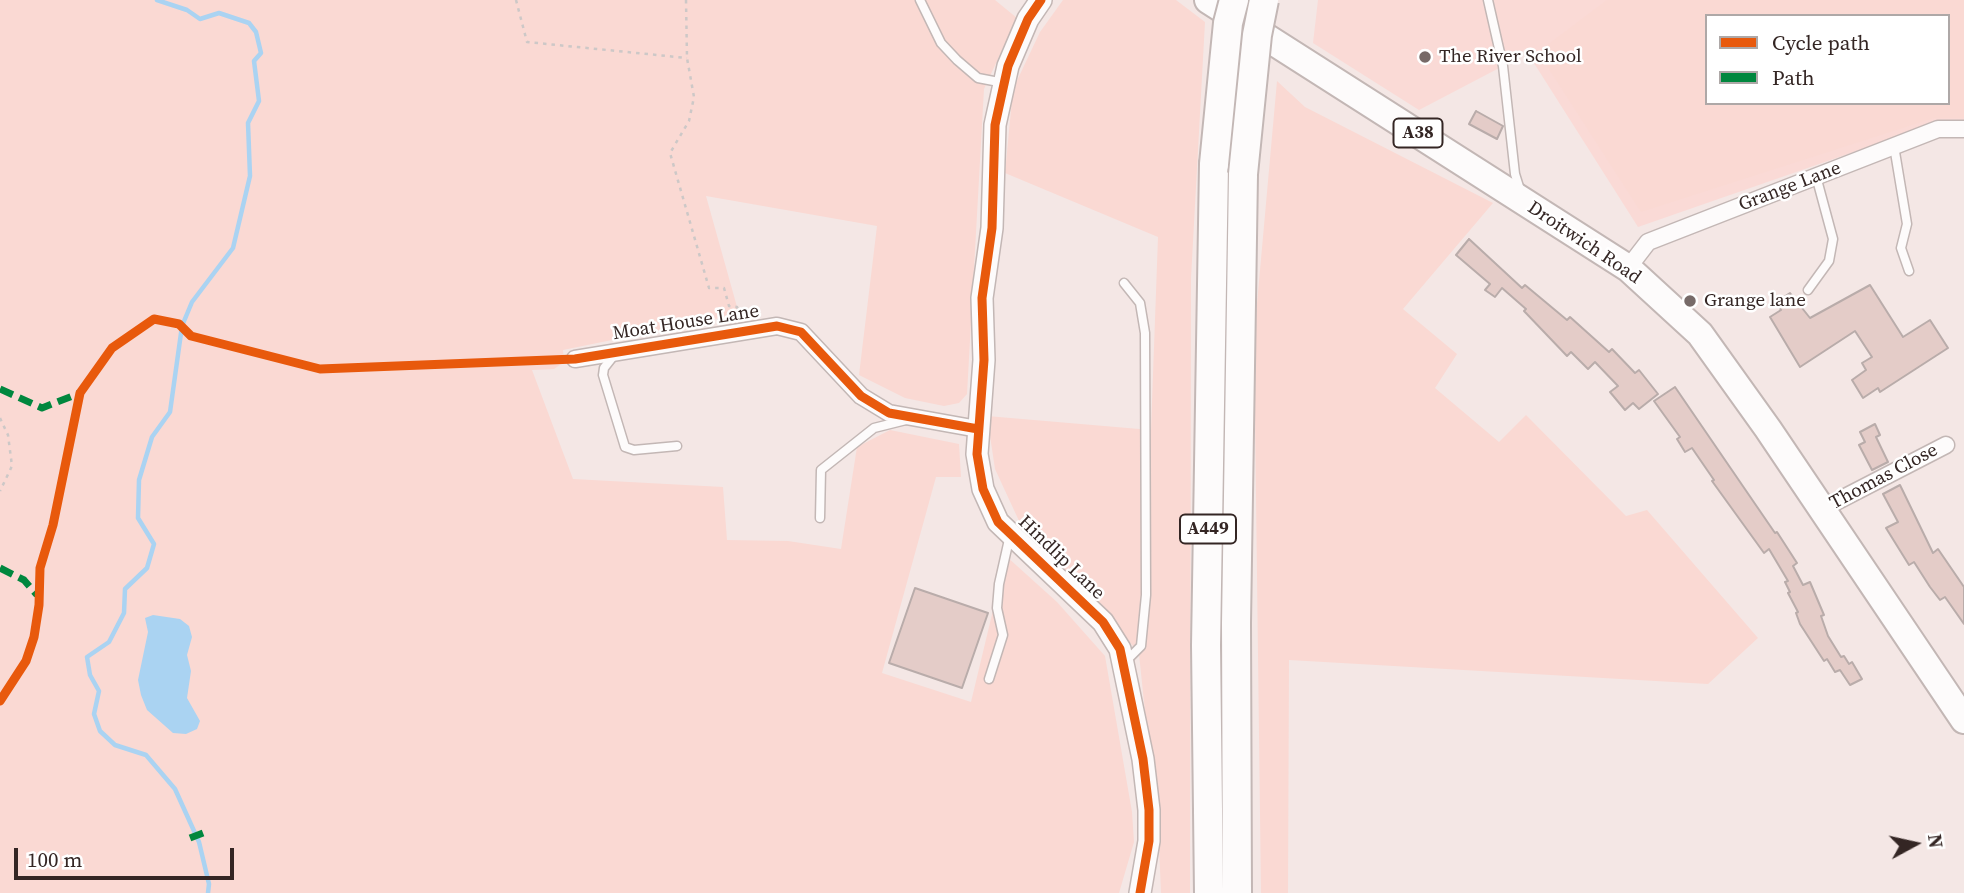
<!DOCTYPE html>
<style>
body{margin:0}
#map{position:relative;width:1964px;height:893px;overflow:hidden;background:#f4e7e5;font-family:"Source Serif 4",serif}
canvas{display:block}
.legend{position:absolute;left:1705px;top:14px;width:245px;height:91px;box-sizing:border-box;background:#fff;border:2px solid #aea8a7;margin:0;padding:9px 12px;list-style:none;font-size:21px;color:#342624}
.legend li{display:flex;align-items:center;gap:14px;height:35px}
.legend b{width:35px;border:2px solid #aea8a7}
.north{position:absolute;left:1880px;top:809px;width:70px;height:70px;-webkit-text-stroke:5px #fff;paint-order:stroke;rotate:82deg;font-size:19px;font-weight:700;line-height:28px;text-align:center;color:#342624}
.north::after{content:'';display:block;margin:auto;width:24px;height:32px;background:#342624;clip-path:polygon(50% 0,100% 100%,50% 72%,0 100%)}
.scale{position:absolute;left:14px;top:848px;width:220px;height:32px;box-sizing:border-box;border:4px solid #342624;border-top:0;padding-left:9px;font-size:21px;line-height:24px;white-space:nowrap;color:#342624;-webkit-text-stroke:5px #fff;paint-order:stroke}
</style>
<div id="map">
<canvas width="1964" height="893"></canvas>
<ul class="legend">
<li><b style="height:9px;background:#e8590c"></b>Cycle path</li>
<li><b style="height:9px;background:#00873e"></b>Path</li>
</ul>
<div class="north">N</div>
<div class="scale">100 m</div>
</div>
<script>
const ctx = document.querySelector('canvas').getContext('2d');
ctx.lineJoin = 'round';
function paint(path, color) {
  ctx.fillStyle = color;
  ctx.fill(path, 'evenodd');
}
function shape(rows) {
  const path = new Path2D();
  for (const r of rows) {
    path.moveTo(r[0], r[1]);
    for (let i = 2; i < r.length; i += 2) path.lineTo(r[i], r[i + 1]);
  }
  return path;
}
function trace(path, color, width, dash) {
  ctx.strokeStyle = color;
  ctx.lineWidth = width;
  ctx.lineCap = dash ? 'butt' : 'round';
  ctx.setLineDash(dash || []);
  ctx.stroke(path);
}
function write(font, color, halo, rows, align = 'center') {
  ctx.font = font + ' "Source Serif 4",serif';
  ctx.lineWidth = 5;
  ctx.setLineDash([]);
  ctx.textBaseline = 'middle';
  ctx.strokeStyle = halo;
  ctx.fillStyle = color;
  for (const [text, x, y, turn = 0] of rows) {
    ctx.save();
    ctx.translate(x, y);
    ctx.rotate((+turn || 0) * Math.PI / 180);
    ctx.textAlign = isNaN(turn) ? turn : align;
    if (halo) ctx.strokeText(text, 0, 0);
    ctx.fillText(text, 0, 0);
    ctx.restore();
  }
}
paint(shape([
 [1318,0,1964,0,1964,123,1937,123,1638,227,1525,49,1503,66,1419,110,1313,43],
 [1707,16,1948,16,1948,103,1707,103]
]), '#fadad6');
paint(shape([
 [0,0,995,0,1017,18,984,89,967,394,959,403,944,406,905,398,859,375,877,226,706,196,739,314,563,350,564,362,554,369,532,370,573,479,723,487,727,540,788,541,841,549,857,447,890,430,959,444,961,477,936,477,882,673,971,702,1006,556,1057,602,1105,656,1132,812,1134,842,1119,893,0,893],
 [1063,0,1176,0,1205,22,1191,278,1190,893,1161,893,1159,845,1139,654,1095,597,1026,536,995,469,987,416,1151,430,1158,237,1005,173,1013,89,1040,32],
 [1607,0,1964,0,1964,118,1934,118,1641,212,1538,52],
 [1707,16,1948,16,1948,103,1707,103],
 [1277,81,1305,107,1493,203,1403,309,1457,354,1435,388,1499,442,1526,415,1626,516,1647,510,1758,638,1708,684,1289,660,1288,893,1261,893,1254,337]
]), '#fad9d3');
paint(shape([
 [153,615,180,619,189,626,192,637,187,655,191,671,187,698,200,721,197,729,186,734,173,733,147,710,141,695,138,680,148,632,145,618]
]), '#aad3f2');
trace(shape([
 [157,0,187,10,200,19,219,13,249,23,256,32,261,53,254,61,259,101,248,123,250,176,233,248,192,302,182,326,170,412,152,437,139,480,138,518,154,544,147,568,125,589,124,613,109,642,87,657,90,675,99,691,94,714,100,731,115,745,146,755,175,789,199,842,209,884,208,893]
]), '#aad3f2', 4.5);
const building = shape([
 [1476,111,1503,126,1497,139,1469,124,1476,111],
 [1469,239,1522,288,1525,285,1567,320,1570,317,1609,352,1612,349,1635,373,1639,370,1658,394,1639,409,1633,403,1625,410,1610,392,1618,386,1595,362,1588,369,1571,352,1567,356,1524,311,1526,309,1502,288,1495,297,1485,290,1490,284,1456,255,1469,239],
 [1870,285,1903,337,1930,320,1948,348,1880,392,1878,388,1863,398,1852,380,1866,370,1862,363,1872,357,1855,331,1800,367,1770,317,1781,310,1776,302,1790,293,1810,318,1870,285],
 [1675,387,1775,533,1777,532,1797,563,1793,566,1803,585,1810,582,1824,615,1821,616,1828,636,1841,657,1844,656,1849,664,1852,662,1862,679,1850,685,1840,670,1835,672,1827,659,1824,661,1800,624,1796,613,1798,612,1788,593,1790,592,1785,582,1788,581,1769,549,1764,553,1712,481,1714,480,1692,448,1685,452,1677,439,1680,437,1654,401,1675,387],
 [1875,424,1880,435,1876,437,1888,462,1872,470,1859,445,1865,442,1860,432,1875,424],
 [1900,485,1933,553,1938,549,1964,587,1964,624,1945,597,1940,600,1930,587,1914,562,1909,565,1886,528,1898,522,1883,494,1900,485],
 [915,588,988,613,962,688,889,663,915,588]
]);
paint(building, '#e4ccc8');
trace(building, '#b9acaa', 2);
const service = shape([
 [920,0,941,43,957,60,978,78,1004,83],
 [1488,0,1503,66,1515,174,1520,190],
 [1894,146,1907,224,1901,248,1909,271],
 [1124,283,1140,303,1145,333,1146,595,1141,646,1124,663],
 [1808,290,1829,261,1833,239,1816,176],
 [615,354,604,368,603,375,625,447,634,450,677,446],
 [820,518,821,470,874,428,906,420],
 [989,679,1003,635,997,608,999,584,1010,535]
]);
const minor = shape([
 [1628,268,1648,242,1938,129,1964,129],
 [575,359,777,326,801,332,861,396,889,413,978,429],
 [1822,509,1946,445]
]);
const tertiary = shape([
 [1041,0,1028,19,1008,66,995,125,992,228,982,298,984,360,977,454,983,489,998,522,1103,622,1120,649,1143,759,1149,810,1149,841,1140,893]
]);
const primary = shape([
 [1208,0,1628,268,1700,334,1768,429,1964,720]
]);
const trunk = shape([
 [1209,893,1206,645,1214,164],
 [1237,893,1236,623,1243,174]
]);
trace(service, '#c3b7b5', 11);
trace(minor, '#c3b7b5', 19);
trace(tertiary, '#c3b7b5', 24);
trace(primary, '#c3b7b5', 30);
trace(trunk, '#c3b7b5', 32);
trace(shape([
 [516,0,527,42,687,58],
 [686,0,687,58,694,97,689,121,670,153,709,288,724,288,729,306,737,307,742,318],
 [0,418,8,435,12,466,0,491]
]), '#cdc8c7', 2.5, [3.5, 5]);
trace(service, '#fdfbfb', 8);
trace(minor, '#fdfbfb', 16);
trace(tertiary, '#fdfbfb', 21);
trace(primary, '#fdfbfb', 26);
trace(trunk, '#fdfbfb', 28);
const trunkBridge = shape([
 [1214,164,1228,23,1234,0],
 [1243,174,1257,35,1264,0]
]);
trace(trunkBridge, '#c3b7b5', 32, []);
trace(trunkBridge, '#fdfbfb', 28);
trace(shape([
 [0,389,42,408,80,393],
 [0,568,24,580,37,595],
 [190,838,208,831]
]), '#00873e', 7, [14, 7]);
trace(shape([
 [1041,0,1028,19,1008,66,995,125,992,228,982,298,984,360,977,454,983,489,998,522,1103,622,1120,649,1143,759,1149,810,1149,841,1140,893],
 [0,701,26,661,34,637,39,605,40,568,53,525,80,393,112,348,154,319,179,324,191,336,320,369,575,359,777,326,801,332,861,396,889,413,978,429]
]), '#e8590c', 9);
for (const [x, y, r, color] of [
 [1425,57,7,"#776a68"],
 [1690,301,7,"#776a68"]
]) {
  const dot = new Path2D();
  dot.arc(x, y, r, 0, 2 * Math.PI);
  ctx.fillStyle = color;
  ctx.fill(dot);
  trace(dot, '#fff', 2.5);
}
for (const [x, y, w] of [
 [1418,133,49],
 [1208,529,56]
]) {
  const box = new Path2D();
  box.roundRect(x - w / 2, y - 14.5, w, 29, 5);
  ctx.fillStyle = '#fff';
  ctx.fill(box);
  trace(box, '#342624', 2);
}
write('bold 18px', '#342624', null, [
 ["A38",1418,133],
 ["A449",1208,529]
]);
write('19px', '#342624', '#fff', [
 ["The River School",1439,57],
 ["Grange lane",1704,301]
], 'left');
write('19px', '#342624', '#fff', [
 ["Grange Lane",1790,187,-21],
 ["Droitwich Road",1584,243,34],
 ["Moat House Lane",686,323,-9],
 ["Thomas Close",1884,477,-28],
 ["Hindlip Lane",1061,558,44]
]);
</script>
